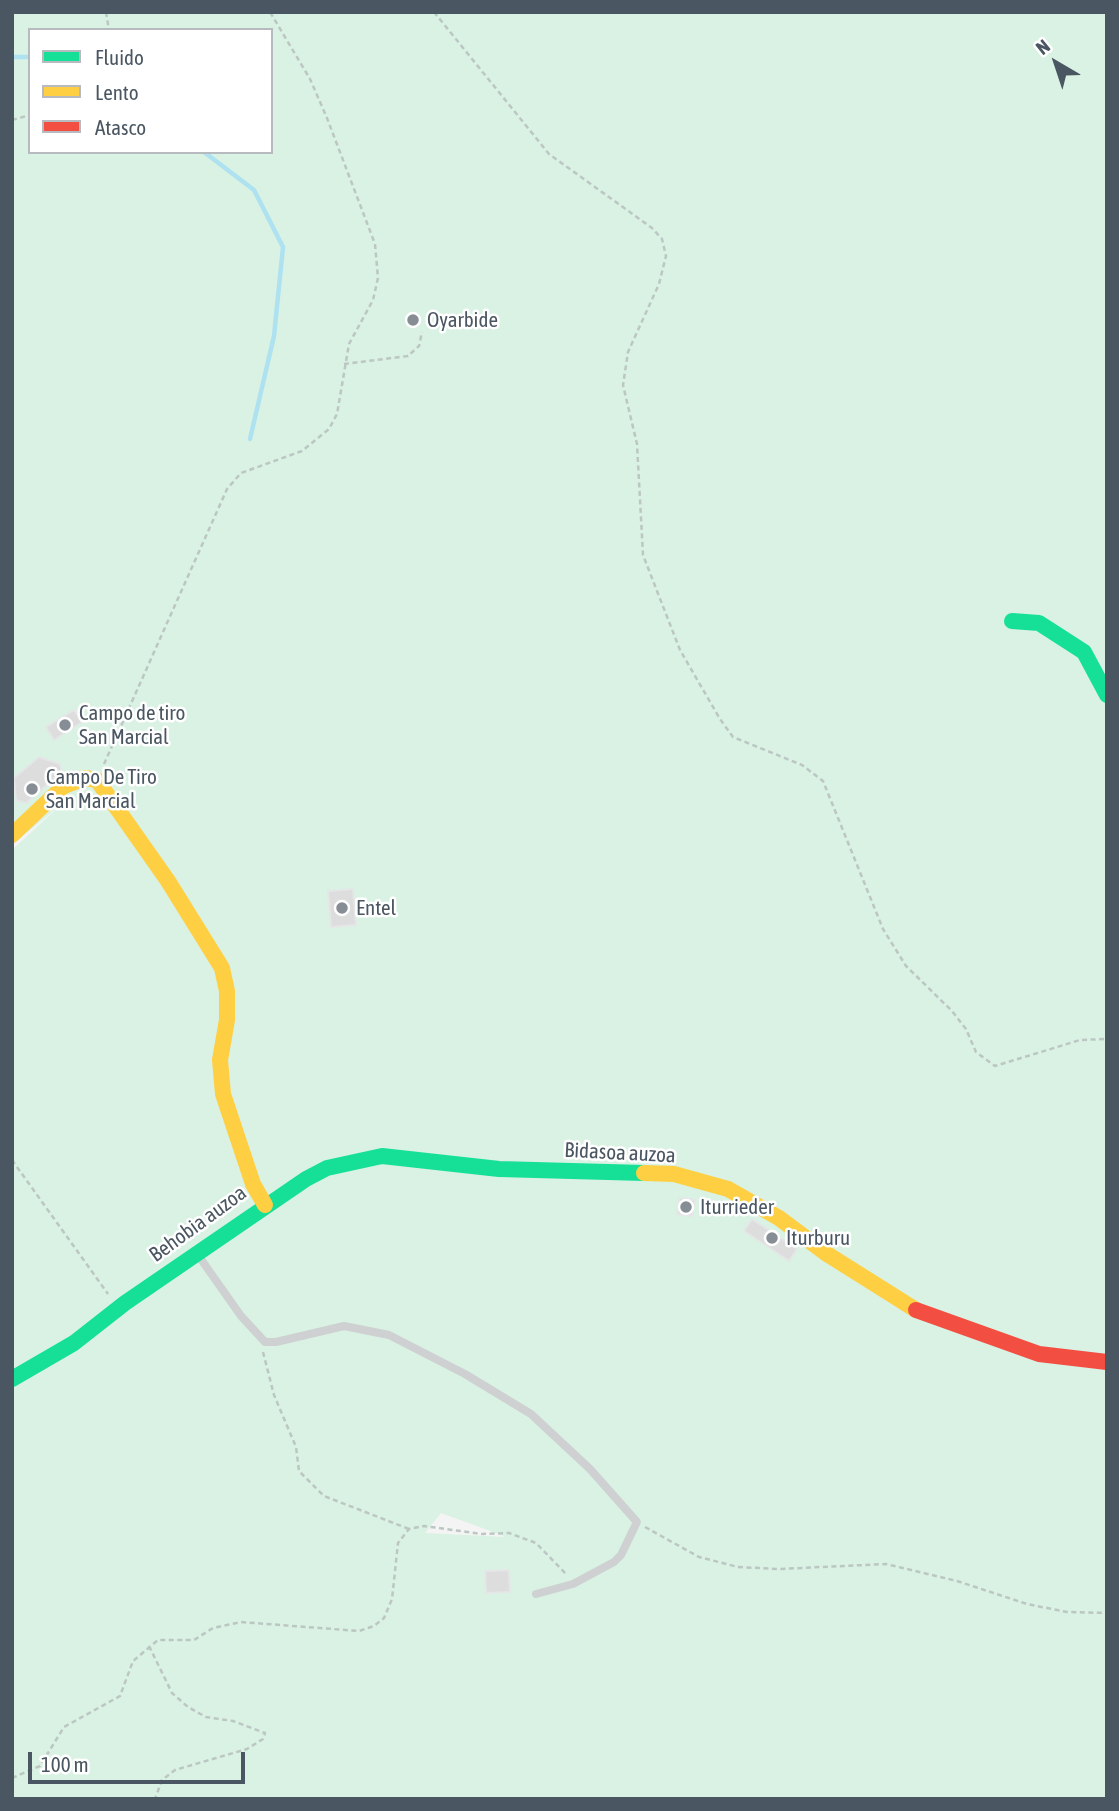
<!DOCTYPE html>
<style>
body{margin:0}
#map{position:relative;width:1119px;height:1811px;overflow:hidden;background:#f4f4f4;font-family:"Asap Condensed",sans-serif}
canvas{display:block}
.frame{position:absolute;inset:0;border:14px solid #4a5661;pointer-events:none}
.legend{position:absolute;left:28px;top:28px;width:245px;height:126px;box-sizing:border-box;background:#fff;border:2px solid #b7bbc0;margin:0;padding:9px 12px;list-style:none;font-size:21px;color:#4a5661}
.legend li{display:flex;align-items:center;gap:14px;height:35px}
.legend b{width:35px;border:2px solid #b7bbc0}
.north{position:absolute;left:1021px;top:28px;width:70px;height:70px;-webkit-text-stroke:5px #fff;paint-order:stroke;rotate:321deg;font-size:19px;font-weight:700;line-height:28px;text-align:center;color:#4a5661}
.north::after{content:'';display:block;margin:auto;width:24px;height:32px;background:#4a5661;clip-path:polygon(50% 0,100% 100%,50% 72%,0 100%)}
.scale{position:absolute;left:28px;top:1752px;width:217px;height:32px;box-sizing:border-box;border:4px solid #4a5661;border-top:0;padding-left:9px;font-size:21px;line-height:24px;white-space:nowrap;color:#4a5661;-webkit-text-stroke:5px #fff;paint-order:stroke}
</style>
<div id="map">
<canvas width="1119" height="1811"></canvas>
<div class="frame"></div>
<ul class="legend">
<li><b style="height:9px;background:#16e098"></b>Fluido</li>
<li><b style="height:9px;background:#ffcf43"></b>Lento</li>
<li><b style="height:9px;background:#f24e42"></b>Atasco</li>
</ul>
<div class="north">N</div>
<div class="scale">100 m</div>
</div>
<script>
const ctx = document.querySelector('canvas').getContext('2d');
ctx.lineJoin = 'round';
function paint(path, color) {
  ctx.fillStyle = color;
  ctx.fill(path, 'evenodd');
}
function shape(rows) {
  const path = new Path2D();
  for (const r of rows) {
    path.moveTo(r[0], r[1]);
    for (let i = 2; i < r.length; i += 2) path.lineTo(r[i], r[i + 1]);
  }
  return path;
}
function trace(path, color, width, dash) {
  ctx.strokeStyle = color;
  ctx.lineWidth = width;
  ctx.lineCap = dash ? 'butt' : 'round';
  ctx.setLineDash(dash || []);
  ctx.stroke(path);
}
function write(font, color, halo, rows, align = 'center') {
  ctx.font = font + ' "Asap Condensed",sans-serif';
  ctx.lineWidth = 5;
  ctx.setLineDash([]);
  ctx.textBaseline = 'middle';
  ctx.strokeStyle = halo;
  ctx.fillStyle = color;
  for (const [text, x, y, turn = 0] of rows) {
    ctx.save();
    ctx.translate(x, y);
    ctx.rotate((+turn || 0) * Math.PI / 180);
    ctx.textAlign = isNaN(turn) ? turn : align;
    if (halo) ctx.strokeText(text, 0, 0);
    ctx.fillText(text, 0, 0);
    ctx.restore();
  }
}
paint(shape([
 [12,12,1107,12,1107,1799,12,1799,12,850,63,803,12,845],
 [30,30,271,30,271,152,30,152],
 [441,1513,504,1536,505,1537,425,1533]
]), '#d9f2e3');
trace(shape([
 [12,57,30,57],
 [204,152,254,190,283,247,274,336,250,439]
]), '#aee2f0', 4.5);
const building = shape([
 [74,710,82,722,54,740,46,727,74,710],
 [39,757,60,764,62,772,26,803,16,800,14,778,39,757],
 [353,889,356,925,331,927,328,891,353,889],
 [680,1198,695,1200,692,1216,677,1214,680,1198],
 [752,1219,797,1249,789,1261,744,1231,752,1219],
 [509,1570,510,1592,486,1593,485,1571,509,1570]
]);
paint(building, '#ddddde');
trace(building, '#e5e6e7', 2);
trace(shape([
 [106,12,109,30],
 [434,12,549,154,652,228,662,239,666,256,659,284,628,352,623,385,637,444,643,555,680,650,720,719,733,737,802,765,823,781,883,929,906,966,952,1011,966,1029,976,1052,995,1066,1080,1040,1107,1039],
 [12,120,30,115],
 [344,364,408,356,419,346,422,332],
 [104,764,227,489,241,473,302,451,329,429,337,414,349,344,373,300,378,278,375,244,327,118,310,79,270,12],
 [12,1160,108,1294],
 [263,1352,274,1395,296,1447,299,1471,324,1496,409,1529],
 [645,1527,699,1557,738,1567,779,1569,886,1564,957,1581,1027,1604,1067,1612,1107,1613],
 [149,1646,172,1693,188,1707,206,1717,233,1721,265,1733,263,1739,247,1749,175,1770,162,1780,155,1799],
 [12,1778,40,1766,64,1727,120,1696,133,1661,158,1640,194,1640,213,1628,241,1622,359,1631,374,1626,384,1618,392,1599,398,1543,409,1529,424,1526,482,1534,509,1533,536,1543,567,1575]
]), '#bcc7c4', 2.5, [5, 3.5]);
trace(shape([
 [198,1255,241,1316,265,1342,276,1342,344,1326,389,1335,465,1374,531,1414,590,1469,637,1522,621,1555,614,1562,573,1584,536,1594]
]), '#ced0d2', 8);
trace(shape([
 [1012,621,1039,623,1084,652,1107,695],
 [12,1379,74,1343,125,1303,306,1179,327,1168,382,1156,499,1169,644,1173]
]), '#16e098', 16);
trace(shape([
 [12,835,64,786,85,778,97,780,168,881,222,968,227,991,227,1020,220,1060,223,1094,253,1184,265,1205],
 [644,1173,674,1174,728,1189,779,1218,827,1254,916,1310]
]), '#ffcf43', 16);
trace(shape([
 [916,1310,1039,1354,1107,1362]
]), '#f24e42', 16);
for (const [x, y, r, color] of [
 [413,320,7,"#868d94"],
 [65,725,7,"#868d94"],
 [32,789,7,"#868d94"],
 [342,908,7,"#868d94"],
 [686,1207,7,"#868d94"],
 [772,1238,7,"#868d94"]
]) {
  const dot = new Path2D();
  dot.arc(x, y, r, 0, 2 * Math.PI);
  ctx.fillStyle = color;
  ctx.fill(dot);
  trace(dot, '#fff', 2.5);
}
write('21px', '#4a5661', '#fff', [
 ["Oyarbide",427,320],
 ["Campo de tiro",79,713],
 ["San Marcial",79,737],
 ["Campo De Tiro",46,777],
 ["San Marcial",46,801],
 ["Entel",356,908],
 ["Iturrieder",700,1207],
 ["Iturburu",786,1238]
], 'left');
write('21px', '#4a5661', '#fff', [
 ["Bidasoa auzoa",620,1153,3],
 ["Behobia auzoa",198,1224,-36]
]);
</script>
